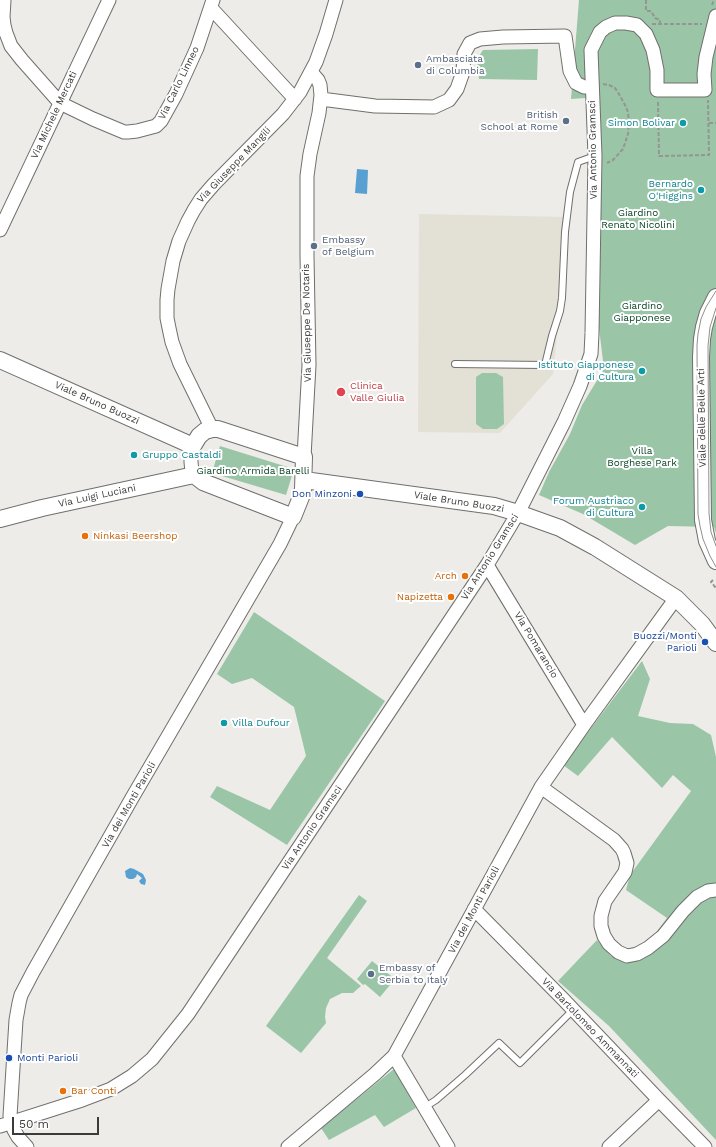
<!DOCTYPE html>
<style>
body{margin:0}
#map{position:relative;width:716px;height:1147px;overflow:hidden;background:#edece8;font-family:"Work Sans",sans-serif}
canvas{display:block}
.scale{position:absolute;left:12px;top:1117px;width:87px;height:18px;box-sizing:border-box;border:2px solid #3b3b39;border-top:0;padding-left:5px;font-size:12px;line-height:14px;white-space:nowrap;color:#3b3b39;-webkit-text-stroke:3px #fff;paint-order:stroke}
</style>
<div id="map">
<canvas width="716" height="1147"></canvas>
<div class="scale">50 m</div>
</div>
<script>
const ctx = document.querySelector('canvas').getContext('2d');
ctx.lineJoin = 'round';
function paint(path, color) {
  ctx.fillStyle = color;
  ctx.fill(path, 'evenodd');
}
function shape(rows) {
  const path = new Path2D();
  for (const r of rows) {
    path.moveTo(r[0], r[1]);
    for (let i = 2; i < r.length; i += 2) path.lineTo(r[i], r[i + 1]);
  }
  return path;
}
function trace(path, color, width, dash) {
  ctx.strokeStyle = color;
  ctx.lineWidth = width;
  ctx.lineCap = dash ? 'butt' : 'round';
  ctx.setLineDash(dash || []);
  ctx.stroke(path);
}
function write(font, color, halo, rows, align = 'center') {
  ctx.font = font + ' "Work Sans",sans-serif';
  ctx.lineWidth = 4;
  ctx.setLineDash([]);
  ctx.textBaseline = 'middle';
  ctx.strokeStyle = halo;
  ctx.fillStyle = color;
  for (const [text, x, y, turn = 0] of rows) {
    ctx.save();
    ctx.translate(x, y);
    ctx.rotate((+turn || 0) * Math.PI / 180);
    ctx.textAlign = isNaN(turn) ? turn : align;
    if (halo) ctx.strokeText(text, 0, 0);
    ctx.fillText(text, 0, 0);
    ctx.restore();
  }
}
paint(shape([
 [419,214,569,217,553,374,500,433,418,432]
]), '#e3e0d5');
paint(shape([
 [579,0,716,0,716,533,714,527,668,526,635,545,583,514,539,495,549,472,570,434,582,405,604,369,598,320,600,97,571,99],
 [538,49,537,80,479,79,477,59,483,50],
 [482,373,496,373,503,377,504,424,497,429,483,429,476,424,476,377],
 [220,446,294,469,286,495,212,473],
 [254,612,385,701,287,845,210,797,217,786,270,810,306,756,294,707,252,678,232,684,217,674],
 [642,661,650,679,638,716,670,723,693,724,711,735,716,757,716,1140,609,1026,558,981,597,940,611,956,630,960,646,946,667,918,626,890,630,875,691,791,673,775,662,788,612,737,578,776,563,765],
 [359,895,367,901,327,958,361,986,353,993,342,993,330,999,326,1008,325,1017,326,1023,301,1053,266,1026],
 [372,961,395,979,380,997,365,984,363,985,357,979],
 [394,1069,416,1108,384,1127,375,1115,329,1140,321,1128]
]), '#9ac6a7');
paint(shape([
 [357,169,368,170,367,194,355,193],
 [130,868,134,869,143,874,146,880,145,885,141,884,139,881,142,878,137,874,136,877,133,879,129,879,126,877,125,871]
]), '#57a0d1');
const service = shape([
 [455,364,545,365,552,336,560,311,562,298,565,232,570,192,578,162,595,156],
 [425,1107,436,1100,465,1075,499,1043,520,1063,573,1010]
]);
const minor = shape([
 [4,0,3,17,4,25,6,33,11,46,22,60,60,103,93,119,124,132,128,132,137,131,156,126,161,121,176,94,197,48,213,0],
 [211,8,295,99],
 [321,99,375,106,434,107,449,100,457,89,463,72,464,54,470,43,480,39,503,37,565,36,570,71,576,83,584,87,592,87],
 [0,230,109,0],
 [212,429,180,364,172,342,169,328,167,318,167,300,168,289,173,261,179,241,188,221,194,210,201,199,214,184,283,114,300,92,316,62,326,34,336,0],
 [193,446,191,451,191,462,192,472,194,475],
 [304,457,309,365,307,256,307,176,310,154,319,113,321,95,320,85,318,80,311,72],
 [487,565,584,725],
 [541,787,614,840,622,849,624,853,627,863,625,872,605,901,601,916,601,926,604,936,609,944,618,952,627,956,637,954,648,948,663,936,683,911,697,897,708,891,716,890],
 [474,909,563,999,659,1100,705,1147],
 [394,1056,448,1147],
 [0,1126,82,1100,111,1089,132,1076,152,1059,188,1014,487,565,518,513,564,422,580,386,591,354,592,333,595,156,591,50,600,32,606,27,615,23,626,23,637,25,646,34,653,50,657,70,657,90,705,90,704,74,706,57,716,16],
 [27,1147,18,1137,14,1130,11,1122,10,1116,16,1020,19,1003,21,995,33,972,132,798,280,544,293,517],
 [288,1147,375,1074,394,1056,541,787,584,725,676,598],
 [609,1147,659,1100]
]);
const tertiary = shape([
 [716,297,708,313,704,327,702,339,701,357,703,520,707,541,716,561],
 [0,360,193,446,199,436,205,431,212,429,218,429,304,457,303,489,301,497,293,517,203,482,194,475,42,508,0,519],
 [304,480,494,506,518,513,560,528,595,547,676,598,702,624,716,643]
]);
trace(service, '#706f6c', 8);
trace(minor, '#706f6c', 15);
trace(tertiary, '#706f6c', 18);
trace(shape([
 [646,0,646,11,651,11,655,18,660,20,660,24],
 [712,5,714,0],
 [652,24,702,24],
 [603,84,609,85,615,88,619,94,625,105,628,112,629,123,628,134,623,149,613,160,607,163],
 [658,102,659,156,709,155,708,100],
 [709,123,716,123],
 [713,580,711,582,716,588]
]), '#959592', 2, [4, 2]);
trace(service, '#fff', 6);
trace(minor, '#fff', 13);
trace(tertiary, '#fff', 16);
trace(shape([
 [716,291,706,307,701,319,698,334,697,345,698,514,700,526,703,539,710,556,716,567],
 [716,308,710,327,708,346,709,513,711,532,716,546]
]), '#91908d', 1);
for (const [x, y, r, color] of [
 [418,65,4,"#5c6f8a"],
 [566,121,4,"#5c6f8a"],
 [683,123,4,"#0f9aa8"],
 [701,190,4,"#0f9aa8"],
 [314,246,4,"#5c6f8a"],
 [642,371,4,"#0f9aa8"],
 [341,392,5,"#e0444e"],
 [134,455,4,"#0f9aa8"],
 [360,494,4,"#1a4fb4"],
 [642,507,4,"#0f9aa8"],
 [85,536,4,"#e8710a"],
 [465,576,4,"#e8710a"],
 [451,597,4,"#e8710a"],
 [705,642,4,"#1a4fb4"],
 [224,723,4,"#0f9aa8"],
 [371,974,4,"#5c6f8a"],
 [9,1058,4,"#1a4fb4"],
 [63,1091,4,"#e8710a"]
]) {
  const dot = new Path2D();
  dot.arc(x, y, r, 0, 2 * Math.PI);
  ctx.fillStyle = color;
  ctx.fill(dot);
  trace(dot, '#fff', 1.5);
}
write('10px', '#4e5e75', '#fff', [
 ["Ambasciata",426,59],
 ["di Columbia",426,71],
 ["British",558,115,"right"],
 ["School at Rome",558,127,"right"],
 ["Embassy",322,240],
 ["of Belgium",322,252],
 ["Embassy of",379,968],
 ["Serbia to Italy",379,980]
], 'left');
write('10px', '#3b3b39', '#fff', [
 ["Via Carlo Linneo",179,83,-64],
 ["Via Michele Mercati",54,115,-65],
 ["Via Antonio Gramsci",593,150,-91],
 ["Via Giuseppe Mangili",234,165,-46],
 ["Via Giuseppe De Notaris",307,323,-91],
 ["Viale Bruno Buozzi",97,403,24],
 ["Viale delle Belle Arti",702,418,-91],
 ["Via Luigi Luciani",97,496,-12],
 ["Viale Bruno Buozzi",459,502,9],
 ["Via Antonio Gramsci",490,557,-58],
 ["Via Pomarancio",536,645,59],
 ["Via dei Monti Parioli",129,805,-60],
 ["Via Antonio Gramsci",312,828,-56],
 ["Via dei Monti Parioli",474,910,-62],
 ["Via Bartolomeo Ammannati",590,1028,46]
]);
write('10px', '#0d838f', '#fff', [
 ["Simon Bolivar",675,123],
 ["Bernardo",693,184],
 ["O'Higgins",693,196],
 ["Istituto Giapponese",634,365],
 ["di Cultura",634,377],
 ["Gruppo Castaldi",142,455,"left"],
 ["Forum Austriaco",634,501],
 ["di Cultura",634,513],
 ["Villa Dufour",232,723,"left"]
], 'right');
write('10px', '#084323', '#fff', [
 ["Giardino",638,213],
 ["Renato Nicolini",638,225],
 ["Giardino",642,306],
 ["Giapponese",642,318],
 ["Villa",642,451],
 ["Borghese Park",642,463],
 ["Giardino Armida Barelli",253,471]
]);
write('10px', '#be3a42', '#fff', [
 ["Clinica",350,386],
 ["Valle Giulia",350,398]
], 'left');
write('10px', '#164399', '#fff', [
 ["Don Minzoni",352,494],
 ["Buozzi/Monti",697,636],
 ["Parioli",697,648],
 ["Monti Parioli",17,1058,"left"]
], 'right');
write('10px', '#c56008', '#fff', [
 ["Ninkasi Beershop",93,536],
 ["Arch",457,576,"right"],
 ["Napizetta",443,597,"right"],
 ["Bar Conti",71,1091]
], 'left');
</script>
